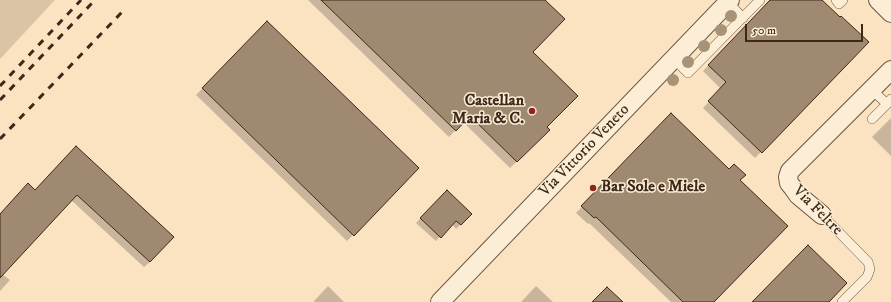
<!DOCTYPE html>
<style>
body{margin:0}
#map{position:relative;width:891px;height:302px;overflow:hidden;background:#fbe3c2;font-family:"IM FELL DW Pica",serif}
canvas{display:block}
.scale{position:absolute;left:745px;top:24px;width:118px;height:18px;box-sizing:border-box;border:2px solid #3d2819;border-top:0;padding-left:5px;font-size:12px;line-height:14px;white-space:nowrap;color:#3d2819;-webkit-text-stroke:3px #fcedd7;paint-order:stroke}
</style>
<div id="map">
<canvas width="891" height="302"></canvas>
<div class="scale">50 m</div>
</div>
<script>
const ctx = document.querySelector('canvas').getContext('2d');
ctx.lineJoin = 'round';
function paint(path, color) {
  ctx.fillStyle = color;
  ctx.fill(path, 'evenodd');
}
function shape(rows) {
  const path = new Path2D();
  for (const r of rows) {
    path.moveTo(r[0], r[1]);
    for (let i = 2; i < r.length; i += 2) path.lineTo(r[i], r[i + 1]);
  }
  return path;
}
function trace(path, color, width, dash) {
  ctx.strokeStyle = color;
  ctx.lineWidth = width;
  ctx.lineCap = dash ? 'butt' : 'round';
  ctx.setLineDash(dash || []);
  ctx.stroke(path);
}
function write(font, color, halo, rows, align = 'center') {
  ctx.font = font + ' "IM FELL DW Pica",serif';
  ctx.lineWidth = 3;
  ctx.setLineDash([]);
  ctx.textBaseline = 'middle';
  ctx.strokeStyle = halo;
  ctx.fillStyle = color;
  for (const [text, x, y, turn = 0] of rows) {
    ctx.save();
    ctx.translate(x, y);
    ctx.rotate((+turn || 0) * Math.PI / 180);
    ctx.textAlign = isNaN(turn) ? turn : align;
    if (halo) ctx.strokeText(text, 0, 0);
    ctx.fillText(text, 0, 0);
    ctx.restore();
  }
}
paint(shape([
 [0,0,55,0,0,59]
]), '#dbc3a5');
paint(shape([
 [308,0,544,0,532,52,546,127,549,130,510,168,463,122,449,137],
 [771,0,820,0,867,42,755,158,703,108,721,89,703,71],
 [268,22,418,168,347,241,196,95],
 [671,115,739,180,712,302,671,302,589,223,588,224,576,213],
 [891,118,891,156,872,137],
 [70,153,150,262,144,267,71,200,2,274,10,280,0,291,0,215,35,191],
 [447,191,471,214,456,229,452,224,436,241,416,223],
 [328,286,344,302,315,302,314,301],
 [536,286,553,302,521,302]
]), '#0003');
const building = shape([
 [321,0,545,0,565,19,533,52,578,96,547,127,550,130,517,162,470,116,456,131,321,0],
 [770,0,822,0,840,17,841,16,869,42,762,153,708,101,726,82,708,65,770,0],
 [267,21,419,168,354,236,202,88,267,21],
 [671,113,729,169,734,164,746,175,740,180,788,226,714,302,683,302,596,217,594,218,581,206,671,113],
 [76,146,174,237,150,262,77,195,0,278,0,214,28,183,35,190,76,146],
 [447,190,472,214,461,225,456,221,441,238,420,218,447,190],
 [808,245,847,283,829,302,752,302,808,245],
 [607,287,623,302,592,302,607,287]
]);
paint(building, '#a08971');
trace(building, '#3d2819', 1);
const service = shape([
 [836,0,839,4,843,0],
 [728,2,743,18],
 [674,59,688,73,760,0],
 [871,89,887,104,891,99],
 [872,119,887,104],
 [822,215,868,262,870,269,867,277,842,302]
]);
const minor = shape([
 [878,0,891,13],
 [822,215,798,195,793,188,789,183,788,177,790,171,891,70],
 [440,302,730,0]
]);
trace(service, '#6c5743', 10);
trace(minor, '#6c5743', 20);
trace(service, '#fcedd7', 9);
trace(minor, '#fcedd7', 18);
trace(shape([
 [0,86,81,0],
 [0,100,95,0],
 [0,139,124,10]
]), '#3d2819', 3, [7, 7]);
ctx.fillStyle = '#a89278';
for (const [x, y] of [
 [731,16],
 [721,30],
 [704,46],
 [688,62],
 [673,80]
]) {
  ctx.beginPath();
  ctx.arc(x, y, 6, 0, 2 * Math.PI);
  ctx.fill();
}
for (const [x, y, r, color] of [
 [532,111,4,"#8f2418"],
 [593,188,4,"#8f2418"]
]) {
  const dot = new Path2D();
  dot.arc(x, y, r, 0, 2 * Math.PI);
  ctx.fillStyle = color;
  ctx.fill(dot);
  trace(dot, '#fcedd7', 1.5);
}
write('bold 16px', '#3d2819', '#fcedd7', [
 ["Castellan",524,102],
 ["Maria & C.",524,120],
 ["Bar Sole e Miele",601,188,"left"]
], 'right');
write('16px', '#3d2819', '#fcedd7', [
 ["Via Vittorio Veneto",585,151,-46],
 ["Via Feltre",817,211,45]
]);
</script>
